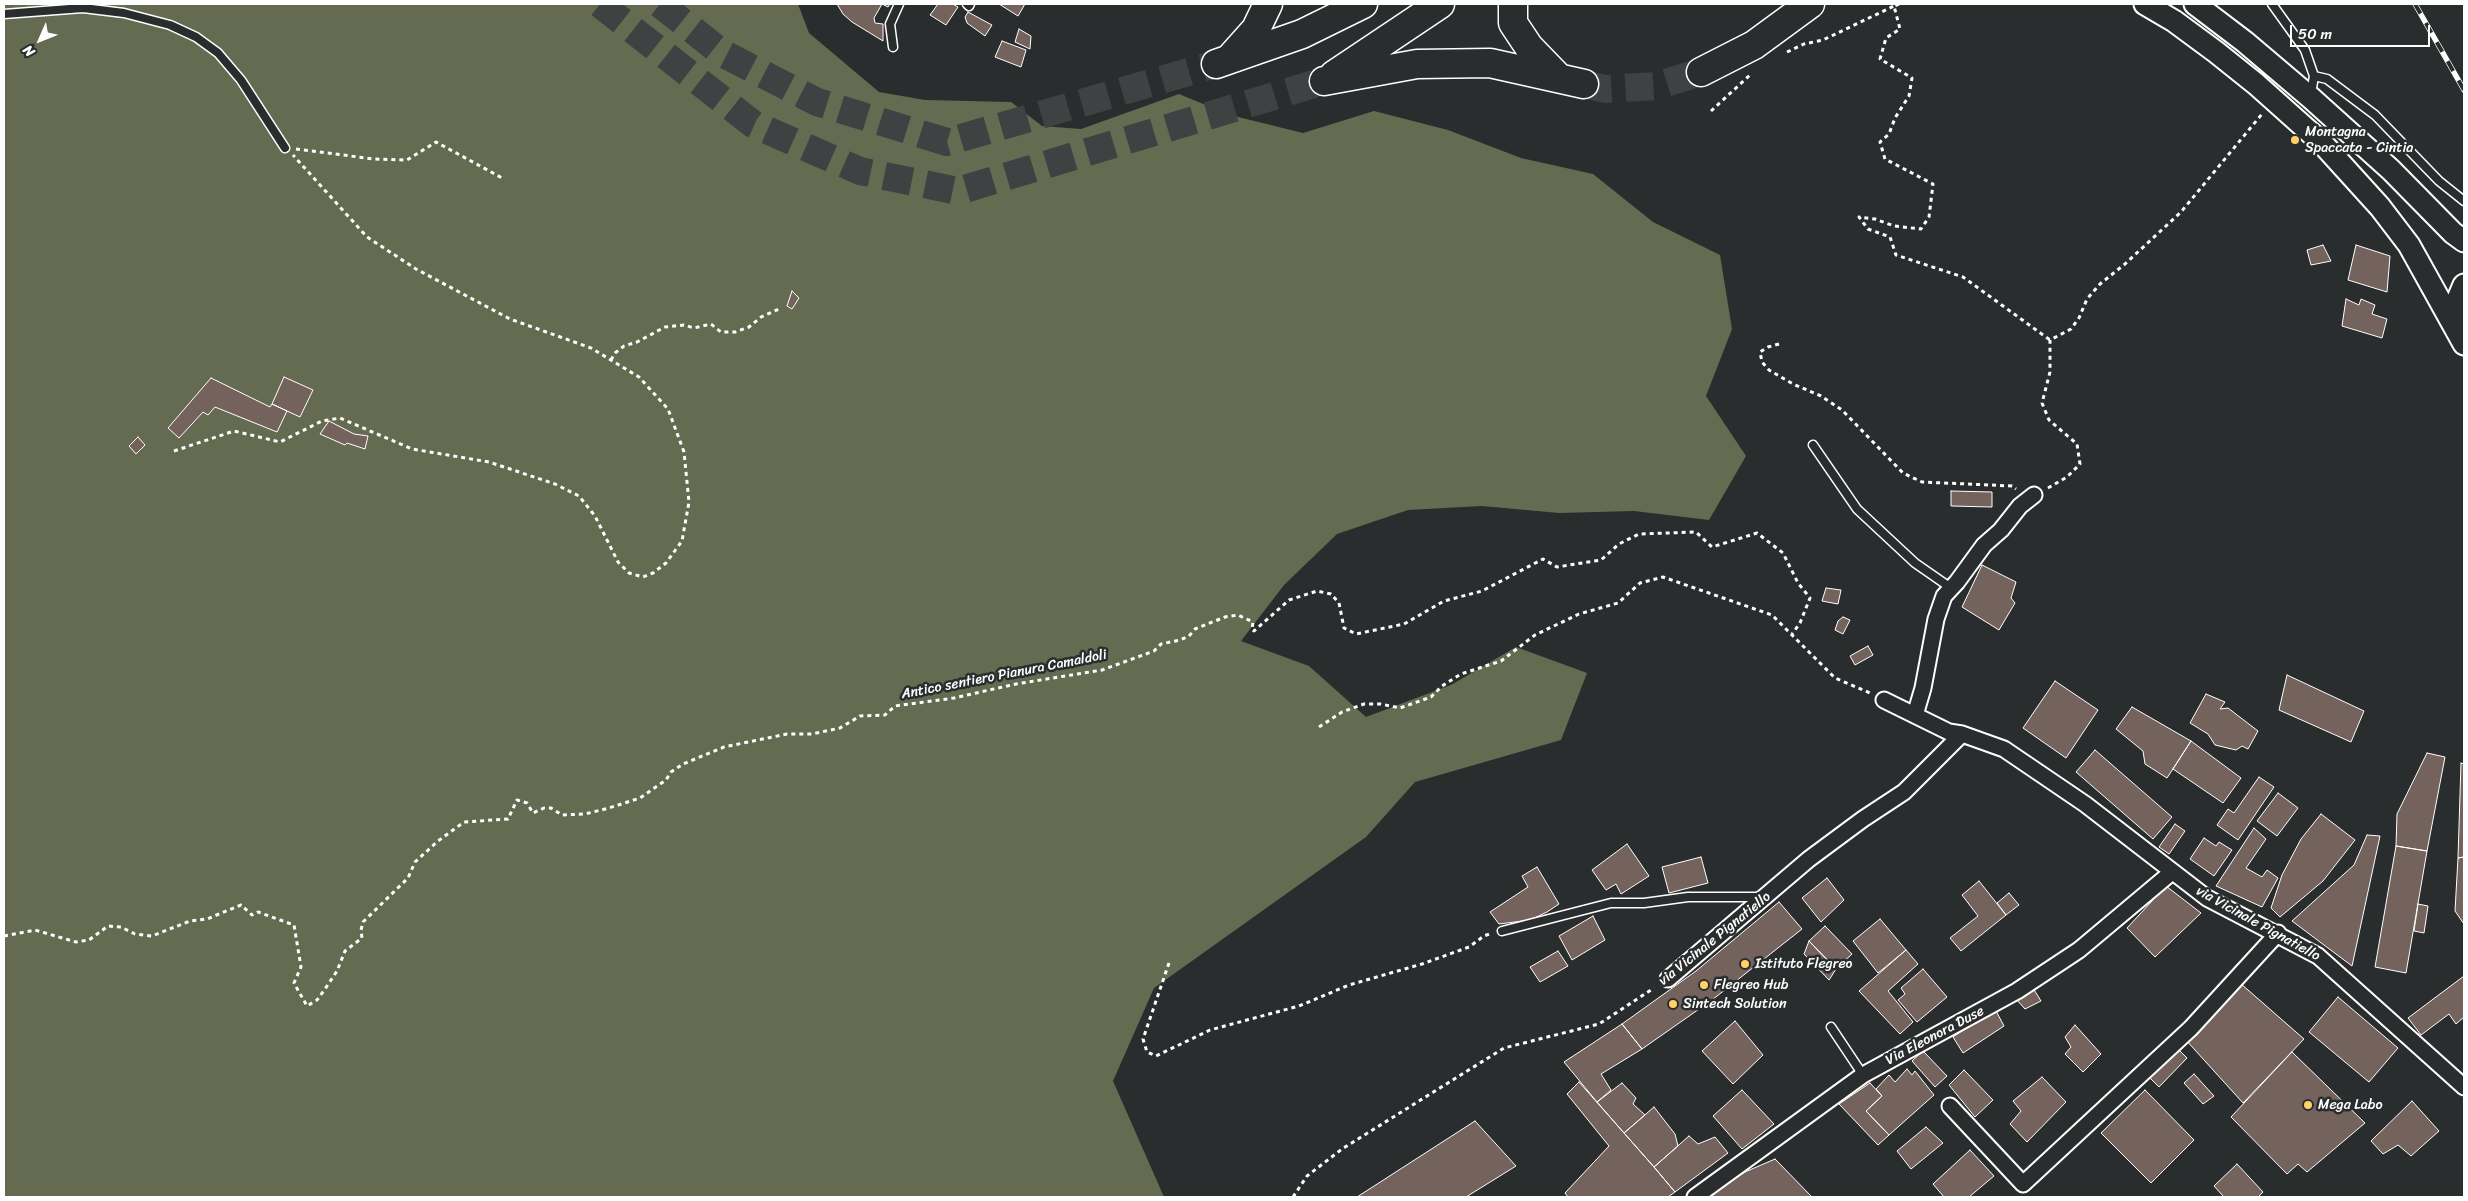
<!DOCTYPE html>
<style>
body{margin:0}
#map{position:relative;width:2468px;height:1201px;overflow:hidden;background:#2a2d2e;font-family:Sriracha,sans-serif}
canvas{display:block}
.frame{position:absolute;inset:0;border:5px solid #fff;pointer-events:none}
.north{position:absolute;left:15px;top:15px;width:50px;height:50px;-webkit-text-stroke:4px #2a2d2e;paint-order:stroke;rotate:226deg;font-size:14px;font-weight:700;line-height:20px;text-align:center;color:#fff}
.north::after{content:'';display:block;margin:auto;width:18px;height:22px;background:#fff;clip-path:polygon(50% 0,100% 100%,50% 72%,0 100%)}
.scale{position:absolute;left:2290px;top:25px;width:140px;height:22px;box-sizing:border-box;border:2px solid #fff;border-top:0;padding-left:6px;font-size:15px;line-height:18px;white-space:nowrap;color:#fff;-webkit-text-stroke:4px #2a2d2e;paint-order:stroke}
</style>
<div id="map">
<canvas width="2468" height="1201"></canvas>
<div class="frame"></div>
<div class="north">N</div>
<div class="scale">50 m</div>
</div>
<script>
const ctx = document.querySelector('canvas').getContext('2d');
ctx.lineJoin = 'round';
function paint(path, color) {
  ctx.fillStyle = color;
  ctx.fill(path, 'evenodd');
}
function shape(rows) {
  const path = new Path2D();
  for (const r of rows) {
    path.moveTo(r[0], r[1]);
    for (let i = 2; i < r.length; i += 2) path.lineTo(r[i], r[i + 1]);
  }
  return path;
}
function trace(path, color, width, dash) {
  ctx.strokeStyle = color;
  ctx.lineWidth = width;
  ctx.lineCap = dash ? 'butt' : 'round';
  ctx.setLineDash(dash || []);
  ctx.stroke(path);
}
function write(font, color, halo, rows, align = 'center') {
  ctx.font = font + ' Sriracha,sans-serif';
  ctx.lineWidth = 5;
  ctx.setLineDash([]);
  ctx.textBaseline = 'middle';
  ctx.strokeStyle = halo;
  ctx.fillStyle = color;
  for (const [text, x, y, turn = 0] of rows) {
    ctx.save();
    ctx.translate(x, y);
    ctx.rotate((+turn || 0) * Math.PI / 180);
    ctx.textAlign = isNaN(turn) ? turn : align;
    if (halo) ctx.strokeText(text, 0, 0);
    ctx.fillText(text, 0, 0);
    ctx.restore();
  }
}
paint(shape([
 [4,4,798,4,809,33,879,92,925,100,1011,102,1042,126,1081,129,1179,94,1230,115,1303,133,1374,111,1448,130,1521,158,1593,174,1653,222,1720,255,1732,329,1706,396,1746,456,1709,520,1634,511,1559,513,1482,506,1408,510,1337,534,1284,585,1241,641,1309,666,1366,717,1451,685,1516,647,1587,673,1561,740,1415,782,1366,837,1154,988,1113,1081,1164,1197,4,1197]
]), '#656b50');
const building = shape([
 [837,4,890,4,888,7,882,4,874,18,875,23,883,24,883,41,852,22,843,14,837,4],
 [938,4,953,4,958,7,946,25,930,15,938,4],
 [999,4,1025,4,1018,16,999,4],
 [968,12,992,25,985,36,967,23,965,17,968,12],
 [1019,29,1031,36,1030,49,1015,42,1019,29],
 [1002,41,1026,50,1021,67,995,57,1002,41],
 [2323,245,2331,261,2311,265,2307,250,2323,245],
 [2356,245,2390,256,2387,292,2348,280,2356,245],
 [792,291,799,298,792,309,787,306,792,291],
 [2346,299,2359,305,2361,299,2375,305,2372,314,2387,319,2382,338,2342,326,2346,299],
 [284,377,313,390,300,417,272,404,284,377],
 [211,378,270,407,272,404,287,411,277,432,215,407,208,415,203,412,179,438,168,428,211,378],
 [329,421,354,434,368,436,365,449,347,443,345,445,320,434,329,421],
 [138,437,145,445,136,454,129,446,138,437],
 [1951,491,1992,492,1992,507,1951,506,1951,491],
 [1982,565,2016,582,2011,598,2015,603,1999,630,1962,607,1982,565],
 [1826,588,1841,590,1838,604,1822,601,1826,588],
 [1843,617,1850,620,1843,634,1835,630,1838,621,1843,617],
 [1868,646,1873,655,1855,665,1850,656,1868,646],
 [2287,675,2364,711,2351,742,2279,710,2287,675],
 [2055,681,2098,710,2066,758,2023,728,2055,681],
 [2206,694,2225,702,2220,709,2228,708,2258,731,2248,749,2242,746,2236,750,2215,745,2208,734,2190,723,2206,694],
 [2132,707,2191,741,2167,778,2145,764,2143,751,2116,729,2132,707],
 [2191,741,2241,778,2223,803,2173,769,2191,741],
 [2095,750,2172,817,2153,839,2076,772,2095,750],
 [2427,753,2445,757,2427,851,2396,846,2397,814,2427,753],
 [2461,763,2464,764,2464,857,2458,858,2461,763],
 [2259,777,2274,787,2238,840,2217,825,2228,809,2234,813,2259,777],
 [2278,793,2298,808,2277,836,2257,821,2278,793],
 [2321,814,2355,840,2323,881,2280,917,2271,908,2282,875,2301,839,2321,814],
 [2175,824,2185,831,2169,854,2159,847,2175,824],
 [2254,828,2266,839,2246,868,2262,877,2267,870,2278,878,2262,907,2216,886,2254,828],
 [2367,835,2380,836,2352,966,2292,921,2354,865,2367,835],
 [2204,838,2216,846,2219,842,2232,850,2214,876,2190,859,2204,838],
 [1627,844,1649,876,1621,894,1616,884,1606,890,1592,870,1627,844],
 [2396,846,2427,851,2406,973,2375,967,2396,846],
 [1701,857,1708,883,1669,893,1662,867,1701,857],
 [2464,857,2464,924,2455,911,2458,858,2464,857],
 [1537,867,1559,904,1547,912,1530,920,1499,924,1490,912,1528,887,1522,876,1537,867],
 [1827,878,1844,900,1821,922,1802,898,1827,878],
 [1979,881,2006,915,1961,951,1950,938,1978,916,1962,895,1979,881],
 [2166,886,2201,913,2155,957,2127,928,2166,886],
 [2009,893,2019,905,2006,915,1997,903,2009,893],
 [1779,902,1802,929,1712,1000,1642,1049,1622,1024,1696,971,1779,902],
 [2418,904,2428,906,2424,933,2414,931,2418,904],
 [1593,916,1605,940,1572,960,1559,936,1593,916],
 [1880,919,1906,950,1878,973,1853,941,1880,919],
 [1825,926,1852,954,1836,969,1809,941,1825,926],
 [1809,941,1836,969,1829,980,1804,954,1809,941],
 [1906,950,1918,964,1888,991,1913,1022,1900,1034,1859,991,1906,950],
 [1558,951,1568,966,1540,982,1530,967,1558,951],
 [1923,969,1947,997,1917,1022,1898,1000,1905,994,1901,988,1923,969],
 [2464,976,2464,1017,2456,1024,2449,1014,2421,1035,2408,1018,2464,976],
 [2240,983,2304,1039,2243,1103,2185,1039,2240,983],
 [2033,988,2041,1001,2025,1009,2016,999,2033,988],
 [2338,997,2398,1048,2369,1082,2309,1032,2338,997],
 [1995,1009,2004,1026,1963,1053,1953,1037,1995,1009],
 [1735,1021,1763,1055,1733,1084,1702,1051,1735,1021],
 [1622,1024,1642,1049,1601,1074,1611,1090,1597,1102,1564,1062,1622,1024],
 [2075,1025,2101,1054,2083,1072,2065,1054,2071,1047,2065,1037,2075,1025],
 [2178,1049,2187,1058,2159,1087,2150,1078,2178,1049],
 [1923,1051,1947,1076,1935,1087,1912,1061,1923,1051],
 [2292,1052,2365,1123,2307,1172,2298,1164,2287,1174,2231,1117,2292,1052],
 [1907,1069,1912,1075,1915,1071,1934,1095,1889,1135,1866,1111,1882,1096,1876,1089,1889,1075,1895,1082,1907,1069],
 [1964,1070,1993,1100,1975,1117,1949,1085,1964,1070],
 [2194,1074,2214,1096,2203,1104,2184,1083,2194,1074],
 [2042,1077,2066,1102,2027,1142,2010,1124,2021,1111,2013,1101,2042,1077],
 [1579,1082,1654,1167,1675,1192,1668,1197,1568,1197,1565,1193,1609,1146,1567,1094,1579,1082],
 [1622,1083,1636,1098,1633,1104,1645,1115,1624,1133,1597,1102,1622,1083],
 [1870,1083,1882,1096,1866,1111,1889,1135,1878,1145,1839,1104,1870,1083],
 [1742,1090,1774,1124,1742,1149,1713,1116,1742,1090],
 [2145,1090,2194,1140,2151,1183,2101,1133,2145,1090],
 [2412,1101,2439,1131,2411,1156,2398,1145,2383,1154,2371,1141,2412,1101],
 [1654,1107,1675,1134,1678,1146,1654,1167,1624,1133,1654,1107],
 [1475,1121,1516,1166,1466,1197,1357,1197,1475,1121],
 [1926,1127,1943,1143,1911,1169,1897,1151,1926,1127],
 [1689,1136,1698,1144,1715,1137,1728,1153,1675,1192,1654,1167,1689,1136],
 [1970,1150,1994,1176,1969,1197,1944,1197,1933,1184,1970,1150],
 [1775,1159,1812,1197,1707,1197,1745,1172,1775,1159],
 [2237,1164,2263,1192,2258,1197,2224,1197,2214,1186,2237,1164]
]);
paint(building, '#74625d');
trace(building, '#fff', 1);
trace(shape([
 [600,4,753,124,860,171,958,191,1324,81],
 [660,4,722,53,817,102,947,142,1216,64],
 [1584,84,1605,89,1656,86,1701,72]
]), '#3f4243', 28, [28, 14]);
const lane = shape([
 [967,4,969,6,970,4],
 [2272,4,2305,50,2314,76,2311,94],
 [4,14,83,8,124,13,170,25,196,37,218,53,241,80,285,148],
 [893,47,890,24,899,4],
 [2314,76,2327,79,2375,115,2439,181,2464,201],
 [1813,445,1857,509,1915,563,1951,588],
 [1502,931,1611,903,1644,903,1688,897,1761,897],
 [1831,1027,1863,1075]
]);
const street = shape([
 [1884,700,1949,732,1962,734,2004,749,2085,804,2207,898,2318,956,2464,1087],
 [1915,715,1923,688,1936,619,1944,596,1957,582,1984,545,2001,530,2020,506,2034,495],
 [1668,979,1809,859,1863,819,1904,792,1962,734],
 [1950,1106,2023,1184,2191,1028,2278,933],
 [1695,1197,1863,1075,2017,991,2079,950,2172,872]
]);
const secondary = shape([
 [2145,4,2174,21,2216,52,2256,84,2322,143,2380,207,2409,245,2464,344],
 [2195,4,2245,42,2311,98,2391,170,2453,233,2464,241],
 [2458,328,2455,306,2464,285]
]);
const highway = shape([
 [1513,4,1513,23,1529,47,1559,78],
 [1231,57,1256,29,1268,4],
 [1216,64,1302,34,1363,4],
 [1701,72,1754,45,1810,4],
 [1334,75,1440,4],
 [1324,81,1417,64,1490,63,1584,84]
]);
trace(lane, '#fff', 11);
trace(street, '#fff', 19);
trace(secondary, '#fff', 25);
trace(highway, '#fff', 31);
trace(shape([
 [1899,4,1894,6,1900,29,1886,38,1880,59,1912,78,1909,96,1895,118,1889,134,1880,142,1885,159,1933,184,1929,217,1921,229,1894,226,1875,219,1859,217,1868,229,1890,237,1896,255,1963,277,2050,340],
 [1787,52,1804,44,1823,40,1894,6],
 [1711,111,1750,75],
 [296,149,374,159,407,160,436,142,504,179],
 [1779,344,1768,347,1760,352,1762,362,1769,370,1793,384,1821,396,1842,410,1903,473,1922,482,2012,486,2016,489],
 [611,360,615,353,624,346,637,342,665,327,684,325,694,328,711,324,721,332,735,332,749,327,761,317,779,309],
 [174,451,234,431,280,442,322,421,340,418,412,449,489,462,555,484,579,496,595,516,618,562,629,573,643,577,653,573,666,563,682,541,689,502,684,452,668,409,639,377,591,348,510,319,416,269,367,237,293,155],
 [2048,488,2067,477,2080,464,2077,444,2049,420,2042,403,2050,372,2050,340,2071,329,2079,318,2087,299,2100,284,2125,264,2181,212,2262,114],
 [1319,727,1342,712,1364,704,1381,704,1400,708,1431,697,1442,686,1461,674,1501,661,1535,635,1579,614,1618,603,1640,583,1663,577,1772,615,1835,678,1870,693],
 [4,936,35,930,76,942,89,940,108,926,121,927,135,934,152,936,190,921,207,919,241,905,252,915,258,912,294,925,301,967,294,983,307,1006,317,1000,325,989,337,971,345,951,362,938,361,930,363,922,408,878,415,862,438,841,464,822,508,819,517,800,527,803,533,813,544,808,551,808,562,815,585,814,609,808,640,798,666,780,671,772,683,764,724,747,787,734,812,734,840,728,860,716,885,715,895,706,954,698,1016,684,1102,670,1154,651,1161,644,1180,640,1189,636,1195,629,1225,617,1238,615,1253,622,1252,630,1254,631,1289,600,1317,591,1331,594,1339,603,1344,628,1356,634,1404,624,1444,601,1482,591,1543,559,1557,567,1601,560,1619,544,1639,534,1696,532,1712,547,1757,533,1783,553,1798,583,1810,598,1800,623,1792,634],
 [1169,963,1143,1039,1147,1052,1156,1056,1210,1030,1299,1006,1349,985,1422,964,1469,947,1484,936,1492,933],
 [1293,1197,1307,1176,1342,1149,1504,1048,1599,1024,1654,988]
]), '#fff', 3, [4, 4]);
trace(lane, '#2a2d2e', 8);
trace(street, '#2a2d2e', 15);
trace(secondary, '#2a2d2e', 21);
trace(highway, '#2a2d2e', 28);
const rail = shape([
 [2415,4,2464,90]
]);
trace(rail, '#fff', 5.5);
trace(rail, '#2a2d2e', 4, [11]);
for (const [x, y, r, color] of [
 [2295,140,5,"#ffd166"],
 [1745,964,5,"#ffd166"],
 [1704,985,5,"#ffd166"],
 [1673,1004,5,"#ffd166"],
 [2308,1105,5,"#ffd166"]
]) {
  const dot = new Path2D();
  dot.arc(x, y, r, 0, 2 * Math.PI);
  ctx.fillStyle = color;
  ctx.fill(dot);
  trace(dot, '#2a2d2e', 2);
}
write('14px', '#fff', '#2a2d2e', [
 ["Montagna",2305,132],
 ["Spaccata - Cintia",2305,148],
 ["Istituto Flegreo",1755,964],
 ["Flegreo Hub",1714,985],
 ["Sintech Solution",1683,1004],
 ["Mega Labo",2318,1105]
], 'left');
write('14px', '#fff', '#2a2d2e', [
 ["Antico sentiero Pianura Camaldoli",1004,675,-11],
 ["via Vicinale Pignatiello",2258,924,29],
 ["via Vicinale Pignatiello",1715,939,-39],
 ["Via Eleonora Duse",1935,1036,-28]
]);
</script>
